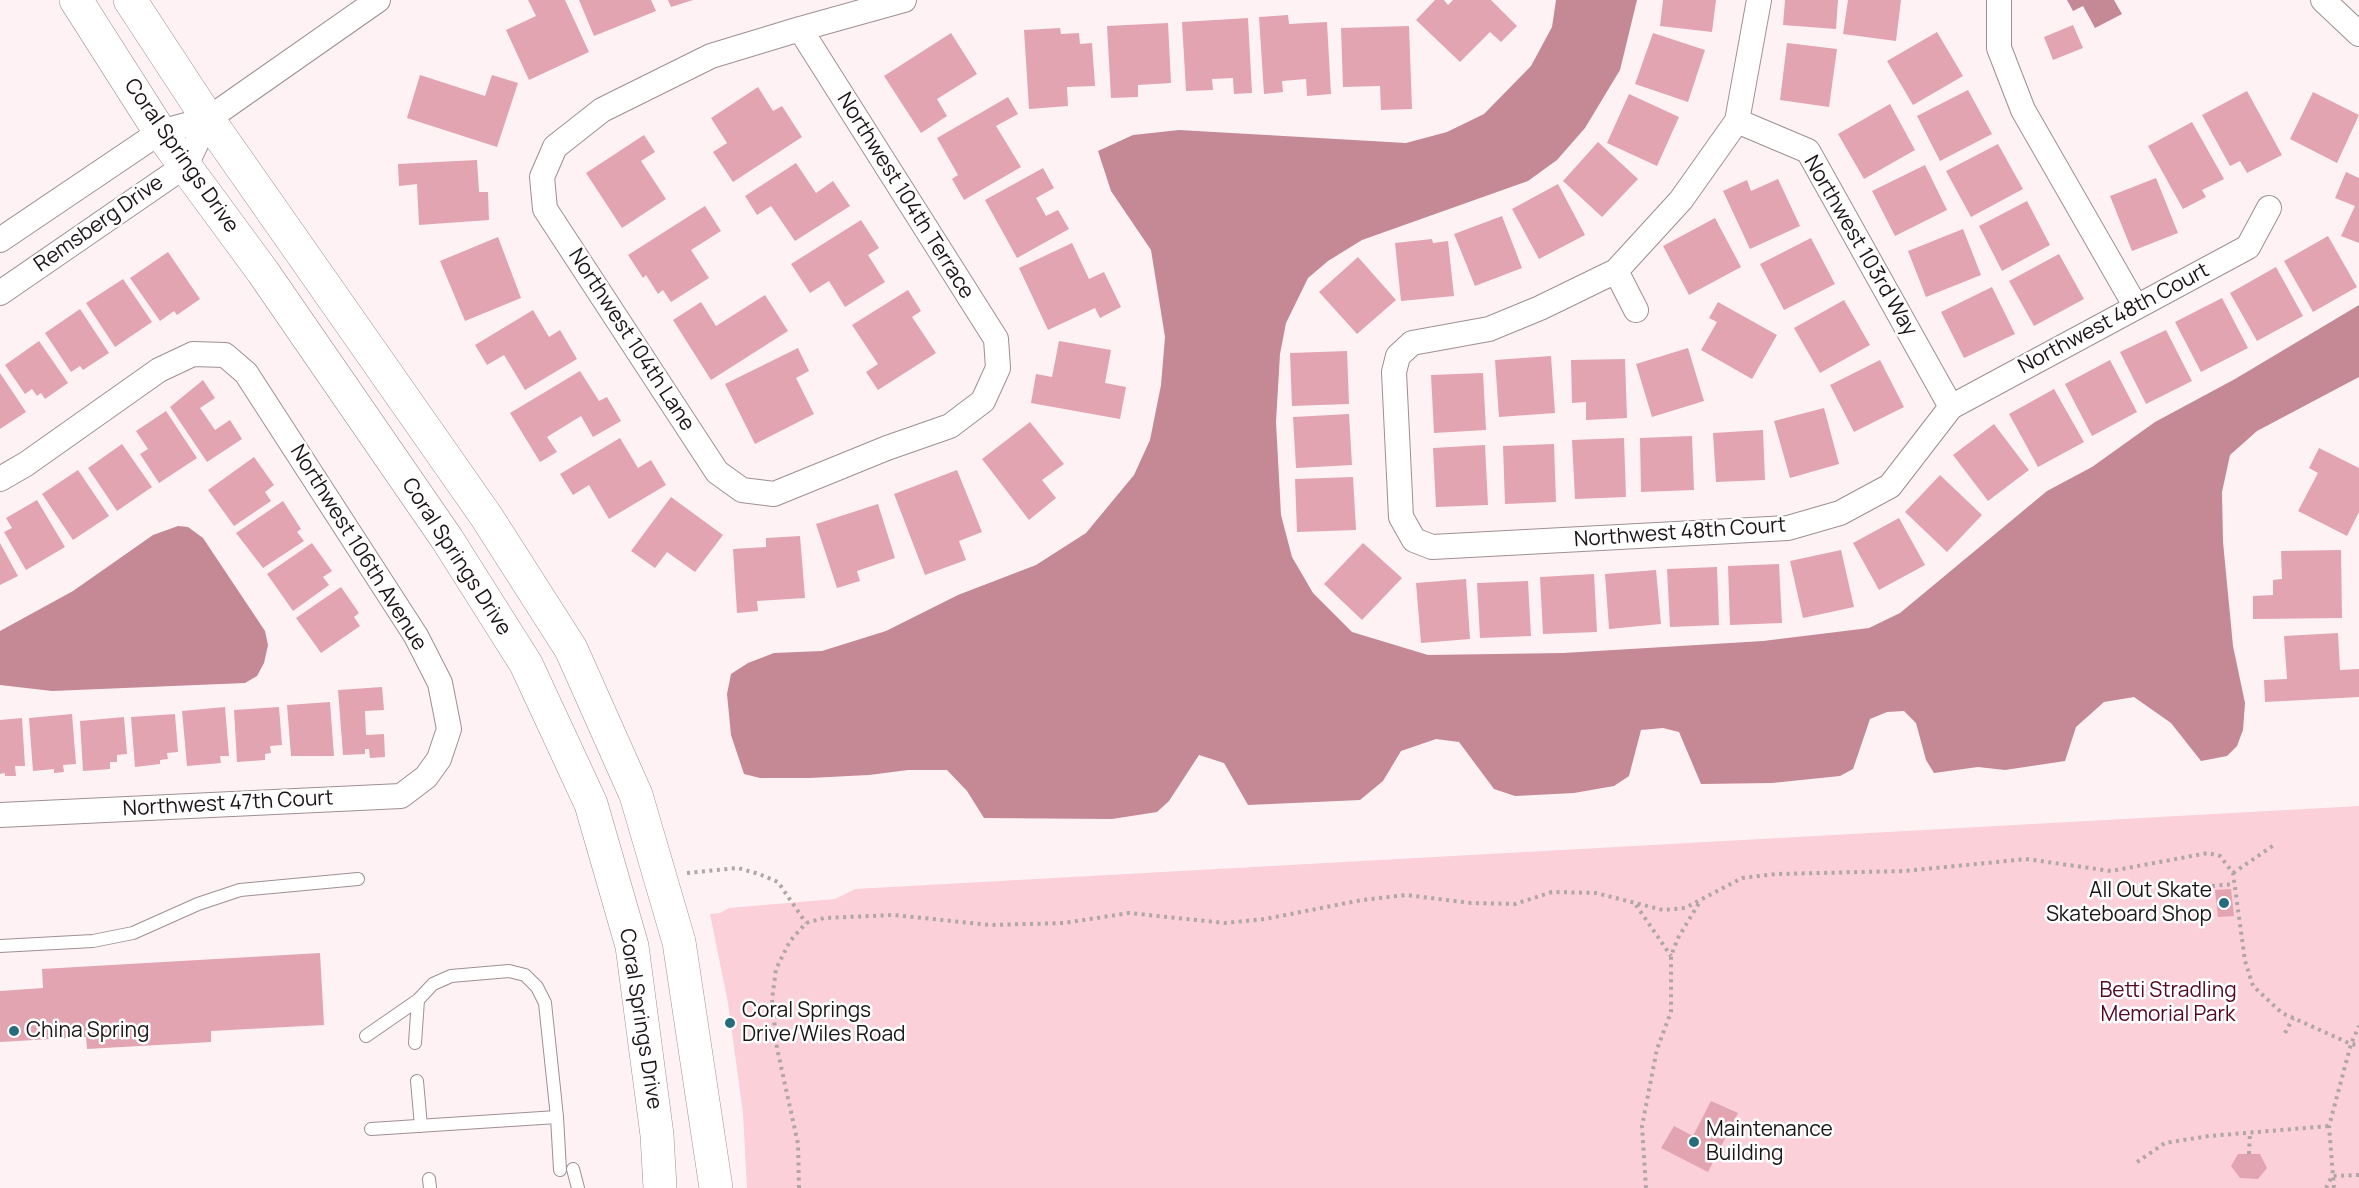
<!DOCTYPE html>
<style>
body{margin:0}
canvas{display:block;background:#fef2f4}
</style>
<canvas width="2359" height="1188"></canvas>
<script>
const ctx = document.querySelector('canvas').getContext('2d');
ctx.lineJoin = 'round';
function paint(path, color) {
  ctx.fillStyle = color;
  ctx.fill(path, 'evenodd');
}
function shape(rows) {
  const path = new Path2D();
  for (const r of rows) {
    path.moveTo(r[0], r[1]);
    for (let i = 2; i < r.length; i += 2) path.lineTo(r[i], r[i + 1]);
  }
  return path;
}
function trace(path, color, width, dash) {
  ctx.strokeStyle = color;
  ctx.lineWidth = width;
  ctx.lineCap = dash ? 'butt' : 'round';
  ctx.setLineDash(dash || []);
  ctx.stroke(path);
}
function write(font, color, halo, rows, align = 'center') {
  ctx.font = font + ' Manrope,sans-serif';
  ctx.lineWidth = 5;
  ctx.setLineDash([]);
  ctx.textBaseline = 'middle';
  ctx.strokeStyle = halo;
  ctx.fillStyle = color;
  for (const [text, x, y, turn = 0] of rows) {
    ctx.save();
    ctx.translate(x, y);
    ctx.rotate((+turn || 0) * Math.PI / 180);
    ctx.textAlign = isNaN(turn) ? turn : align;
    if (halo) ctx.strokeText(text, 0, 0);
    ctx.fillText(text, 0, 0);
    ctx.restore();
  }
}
paint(shape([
 [2359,806,2359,1188,747,1188,743,1113,728,1003,710,914,720,913,729,908,835,899,855,889]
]), '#fbd0d8');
paint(shape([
 [1556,0,1637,0,1620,70,1585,128,1557,160,1528,181,1362,240,1328,261,1308,278,1286,323,1280,354,1276,422,1281,515,1292,557,1313,593,1352,632,1428,655,1563,653,1664,647,1763,641,1869,628,1900,613,2047,491,2092,467,2155,422,2235,379,2359,305,2359,377,2257,431,2230,455,2222,492,2223,542,2233,646,2245,703,2243,730,2237,746,2227,756,2201,761,2171,723,2134,697,2104,702,2076,727,2065,761,2005,770,1978,767,1934,773,1926,760,1916,723,1904,711,1887,712,1870,719,1853,769,1840,776,1772,783,1701,784,1679,732,1663,728,1641,730,1629,776,1614,786,1574,793,1515,796,1494,789,1459,742,1436,739,1401,751,1383,781,1360,800,1248,805,1224,763,1199,755,1169,801,1157,812,1112,819,984,818,967,791,947,770,908,770,869,775,809,778,760,778,744,774,731,735,727,694,731,674,748,663,774,653,822,651,886,631,958,595,1036,565,1086,533,1134,475,1150,440,1161,385,1165,337,1151,250,1111,191,1098,151,1133,135,1179,130,1406,143,1447,132,1484,114,1531,66,1552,27],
 [2067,0,2114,0,2122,14,2095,28,2083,6,2073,11],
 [178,526,188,527,203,538,265,631,268,645,264,663,257,676,245,683,52,691,0,685,0,631,73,591,153,535]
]), '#c58895');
paint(shape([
 [528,0,565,0,589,52,529,80,506,30,536,16],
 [579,0,651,0,656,11,594,36],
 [668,0,693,0,671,7],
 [1435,0,1444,0,1448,5,1453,0,1491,0,1517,26,1501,42,1490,32,1460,62,1416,20],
 [1663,0,1716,0,1712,32,1660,26],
 [1785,0,1838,0,1836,29,1783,25],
 [1848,0,1901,0,1896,41,1843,34],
 [1288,15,1289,24,1327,22,1331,94,1307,96,1306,79,1282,81,1283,92,1264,94,1259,17],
 [1248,18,1252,93,1234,94,1233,78,1212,79,1213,90,1186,91,1182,22],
 [1168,23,1171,83,1138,85,1138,97,1111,98,1107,26],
 [2073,25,2083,48,2053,60,2044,37],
 [1409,26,1412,109,1381,110,1380,86,1343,87,1341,28],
 [1060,28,1061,34,1079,33,1080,44,1092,43,1095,86,1067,87,1068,106,1029,109,1024,30],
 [1937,32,1963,76,1913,105,1887,61],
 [951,33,977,74,937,99,947,116,921,133,884,76],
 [1653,33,1705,50,1688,102,1635,84],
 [1787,43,1837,49,1829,107,1780,100],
 [420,75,485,96,492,75,518,83,497,147,407,118],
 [758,87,773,111,782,106,802,137,733,182,713,152,727,143,711,118],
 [1968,90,1992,134,1940,161,1917,116],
 [2247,91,2282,155,2247,173,2240,161,2230,166,2202,115],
 [2313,92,2359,115,2337,163,2290,139],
 [1629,94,1679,117,1657,166,1607,143],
 [1008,97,1018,114,996,126,1021,167,964,200,952,179,958,175,937,138],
 [1890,104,1915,150,1864,179,1838,134],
 [2192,122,2224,179,2202,190,2206,197,2183,209,2148,146],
 [644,135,655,152,641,161,666,199,622,228,586,173],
 [1598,142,1638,179,1602,217,1563,181],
 [1998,144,2023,189,1971,217,1946,171],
 [477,160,479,192,488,192,489,220,419,225,417,184,399,186,398,164],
 [796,163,816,193,833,181,850,206,795,241,771,206,757,215,745,196],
 [1925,165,1947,210,1895,236,1872,191],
 [1043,168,1054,188,1036,198,1046,216,1058,210,1069,229,1017,258,985,200],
 [2346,172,2359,178,2359,243,2341,236,2355,206,2335,198],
 [2156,178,2178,233,2132,251,2110,196],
 [1778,179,1800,226,1750,249,1723,191,1747,180,1751,191],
 [1558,184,1585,235,1539,259,1512,209],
 [2027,201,2050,245,2002,271,1979,226],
 [705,206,721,231,691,250,709,278,671,302,663,290,658,294,646,275,643,278,628,255],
 [1502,216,1522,268,1475,286,1454,234],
 [1715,218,1741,267,1689,295,1663,246],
 [861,220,879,248,868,255,885,282,845,307,829,281,810,293,791,264],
 [1963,229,1981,275,1926,297,1908,251],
 [2328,236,2357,287,2313,312,2284,261],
 [498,237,521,298,465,321,440,261],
 [1811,238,1835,284,1784,310,1760,264],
 [1432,239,1433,243,1448,241,1454,296,1401,301,1395,243],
 [1072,243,1089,279,1104,272,1121,307,1100,318,1095,308,1048,330,1019,268],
 [168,252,200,299,177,315,174,311,160,321,130,278],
 [2059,254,2084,299,2034,326,2009,281],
 [1358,257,1396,300,1357,334,1319,292],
 [2276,267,2303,316,2257,341,2230,293],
 [123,279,152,322,115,347,86,303],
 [1992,287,2015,334,1964,358,1941,312],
 [908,290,921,311,912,317,936,353,878,390,866,372,878,364,852,325],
 [765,295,788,331,711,380,673,320,701,302,716,326],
 [2222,298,2248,348,2201,372,2175,322],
 [1844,300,1870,345,1820,373,1794,328],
 [1718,302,1777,335,1752,379,1701,350,1717,322,1709,318],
 [80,309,109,353,83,370,80,366,71,372,45,333],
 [533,310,549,337,560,330,577,359,525,390,504,355,487,365,475,345],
 [2166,330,2192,381,2146,404,2120,352],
 [39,341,68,383,45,399,41,393,37,396,32,389,25,394,5,365],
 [1059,341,1111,350,1105,383,1126,387,1120,419,1031,403,1036,374,1052,377],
 [798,348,809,371,796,378,814,414,755,444,725,384],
 [1688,348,1704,401,1652,417,1636,364],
 [1347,351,1349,404,1292,406,1290,353],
 [1551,356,1555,413,1499,417,1495,360],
 [1625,359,1627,418,1586,420,1586,402,1572,403,1571,360],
 [1880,360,1904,407,1854,432,1830,385],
 [2110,360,2137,412,2092,436,2065,384],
 [580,371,599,401,607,397,621,421,593,437,581,416,547,437,557,452,540,462,510,413],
 [0,373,26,412,0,429],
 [1483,373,1486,430,1434,433,1431,375],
 [203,380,215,398,200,408,215,430,230,420,242,439,207,462,170,407],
 [2054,389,2084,442,2038,467,2009,414],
 [1824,408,1839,464,1790,478,1774,421],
 [166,411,197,458,159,483,140,454,148,449,136,431],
 [1349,414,1352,465,1296,468,1293,417],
 [1030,422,1064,464,1042,480,1056,498,1029,520,982,459],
 [1994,424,2029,470,1988,501,1953,455],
 [1763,430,1765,480,1716,482,1713,433],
 [1692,436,1694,490,1641,492,1640,438],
 [620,438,638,468,651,460,666,485,609,519,589,485,573,495,560,474],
 [1624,438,1626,497,1575,499,1572,440],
 [122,444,152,487,117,511,88,468],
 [1554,444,1556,502,1505,504,1503,446],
 [1485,445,1488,505,1436,507,1433,448],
 [2319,448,2359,468,2359,512,2347,536,2298,511,2318,473,2309,468],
 [254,457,274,485,265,492,271,501,234,526,208,490],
 [78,470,109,516,73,540,42,494],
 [957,470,982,532,959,541,966,560,925,575,894,494],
 [1940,475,1982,515,1947,552,1905,512],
 [1353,477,1356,530,1297,532,1295,479],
 [671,497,723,535,695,572,667,552,655,568,631,551],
 [37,500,65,547,26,570,4,532,12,528,6,518],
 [283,501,301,529,297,532,304,541,263,568,236,533],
 [878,504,895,558,857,571,860,581,837,588,816,524],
 [1899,518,1925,565,1879,590,1853,543],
 [800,536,805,598,757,601,758,611,737,613,733,549,766,547,766,538],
 [0,543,18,576,0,585],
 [312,543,332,571,323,577,329,585,293,611,267,574],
 [1363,543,1402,578,1362,620,1324,584],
 [1841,550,1854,607,1803,618,1790,561],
 [2341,550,2342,618,2253,619,2253,596,2273,595,2273,580,2282,579,2281,551],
 [1779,564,1782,623,1730,625,1728,566],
 [1717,567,1719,625,1670,627,1667,569],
 [1656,570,1661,624,1609,629,1605,574],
 [1594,574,1597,632,1543,634,1540,577],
 [1466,579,1470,639,1421,643,1416,583],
 [1528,581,1531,636,1480,638,1477,583],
 [341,587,359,613,354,617,360,626,321,653,296,618],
 [2338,633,2340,670,2359,669,2359,697,2265,702,2264,680,2287,679,2284,636],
 [382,687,384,710,365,711,366,735,384,734,385,757,370,758,369,749,365,749,365,754,343,755,338,690],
 [330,702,334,756,291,756,287,705],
 [225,707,229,756,220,756,221,763,187,766,182,711],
 [279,707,282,745,270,746,271,753,265,754,265,760,237,762,234,710],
 [72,714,76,764,63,765,64,772,54,773,54,769,33,771,29,718],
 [175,714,178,752,167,753,168,759,160,760,160,764,135,767,131,717],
 [124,717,127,754,117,755,117,762,110,762,110,769,83,771,80,721],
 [22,718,25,766,15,766,16,776,5,776,5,773,0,774,0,720],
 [2231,889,2234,916,2218,917,2215,890],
 [320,953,324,1025,211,1031,211,1042,87,1049,86,1037,0,1042,0,991,43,988,42,969],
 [1711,1101,1738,1113,1708,1172,1661,1148,1674,1126,1693,1136],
 [2238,1154,2260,1154,2267,1168,2258,1179,2240,1178,2231,1166]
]), '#e3a4b1');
const lane = shape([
 [0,946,93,941,133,933,198,904,240,890,358,879],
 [366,1036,418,1000],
 [415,1043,418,1000,433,984,451,976,509,971,525,975,537,987,545,1003,557,1117],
 [417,1081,421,1126],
 [371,1129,557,1117,560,1170],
 [573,1169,578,1188],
 [429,1179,430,1188]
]);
const street = shape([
 [1759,0,1737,121,1681,200,1616,271,1540,308,1489,329,1412,343,1398,356,1394,372,1401,517,1414,540,1432,547,1788,528,1840,513,1890,486,1951,407,2248,247,2269,208],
 [1999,0,1999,48,2023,110,2136,307],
 [2323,0,2359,34],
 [800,29,996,339,998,368,983,401,950,426,887,448,774,494,742,490,717,472,545,209,542,177,555,147,602,110,711,56,800,29,904,0],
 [1737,121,1808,151,1951,407],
 [0,240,160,132,208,119,378,0],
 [1616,271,1636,310],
 [0,293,186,165,208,119],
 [0,479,26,464,159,370,193,354,225,355,246,373,416,636,440,683,449,729,439,759,426,777,401,796,0,815]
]);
const secondary = shape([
 [76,0,160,132,263,272,447,539,526,664,591,804,632,946,657,1135,660,1188],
 [130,0,208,119,486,516,571,649,636,795,679,942,716,1188]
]);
trace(lane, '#a08f92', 14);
trace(street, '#a08f92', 26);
trace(secondary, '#a08f92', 34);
trace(shape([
 [687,873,738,868,759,874,778,882,806,923],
 [2233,873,2274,845],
 [2212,886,2234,884],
 [1636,905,1671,956],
 [2285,1033,2293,1018],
 [2249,1154,2250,1132],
 [2137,1162,2165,1143,2209,1136,2329,1126],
 [799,1188,798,1144,777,1048,772,1000,776,969,790,941,806,923,824,918,894,915,990,925,1064,923,1129,913,1225,923,1265,919,1362,900,1406,895,1471,903,1515,904,1552,892,1596,893,1663,910,1685,908,1742,878,1776,874,1905,871,2026,859,2111,871,2208,853,2220,856,2233,873,2245,961,2253,986,2282,1013,2351,1044,2359,1045],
 [1646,1188,1642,1126,1657,1049,1671,1012,1671,956,1678,938,1699,903],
 [2326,1188,2332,1176,2359,1175],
 [2334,1188,2329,1126,2351,1044,2359,1026]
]), '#b0a6a8', 4, [3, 4.5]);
trace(lane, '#fff', 12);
trace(street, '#fff', 24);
trace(secondary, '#fff', 33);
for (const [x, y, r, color] of [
 [2224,903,6,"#276c7c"],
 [730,1023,6,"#276c7c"],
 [14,1031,6,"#276c7c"],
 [1694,1142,6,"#276c7c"]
]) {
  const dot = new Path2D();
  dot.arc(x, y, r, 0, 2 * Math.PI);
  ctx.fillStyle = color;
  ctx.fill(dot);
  trace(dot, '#fff', 2);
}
write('21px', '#1b1516', '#fff', [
 ["Coral Springs Drive",181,156,55],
 ["Northwest 104th Terrace",905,196,58],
 ["Remsberg Drive",99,224,-35],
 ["Northwest 103rd Way",1860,246,60],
 ["Northwest 48th Court",2114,319,-28],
 ["Northwest 104th Lane",631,340,57],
 ["Northwest 48th Court",1680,533,-4],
 ["Northwest 106th Avenue",358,548,58],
 ["Coral Springs Drive",456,557,57],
 ["Northwest 47th Court",228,804,-3],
 ["Coral Springs Drive",640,1019,81]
]);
write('21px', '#1b1516', '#fff', [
 ["All Out Skate",2212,891,"right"],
 ["Skateboard Shop",2212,915,"right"],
 ["Coral Springs",742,1011],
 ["Drive/Wiles Road",742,1035],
 ["China Spring",26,1031],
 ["Maintenance",1706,1130],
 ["Building",1706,1154]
], 'left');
write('21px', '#530824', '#fff', [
 ["Betti Stradling",2168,991],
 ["Memorial Park",2168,1015]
]);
</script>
